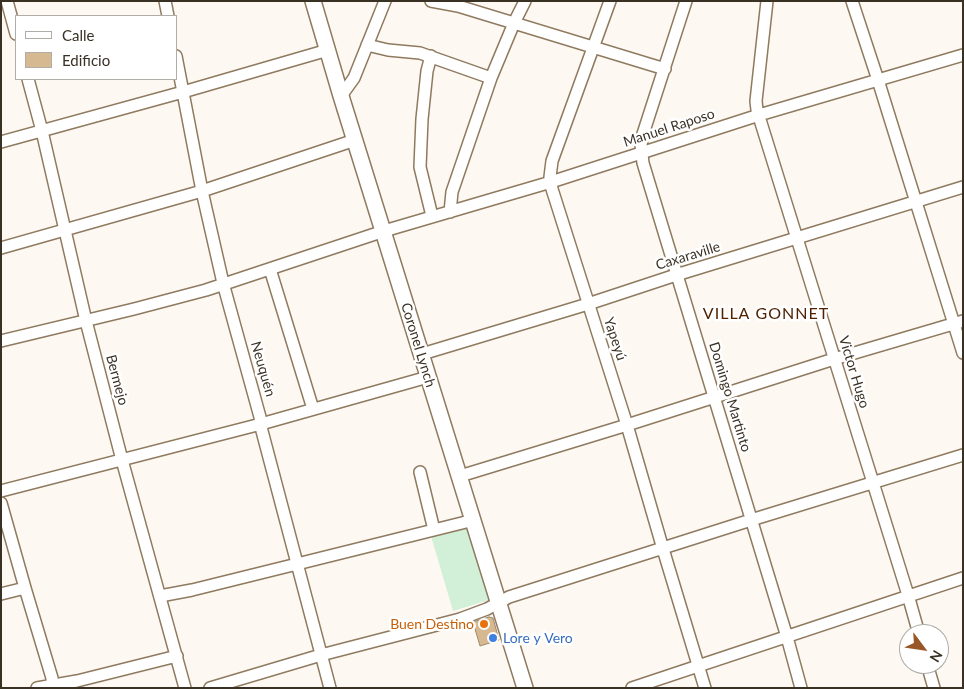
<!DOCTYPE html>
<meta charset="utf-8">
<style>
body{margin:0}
#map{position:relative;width:964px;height:689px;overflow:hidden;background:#fdf8f2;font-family:Lato,sans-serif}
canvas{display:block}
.frame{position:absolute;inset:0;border:2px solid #3a3125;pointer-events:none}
.legend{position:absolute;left:15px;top:15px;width:162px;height:65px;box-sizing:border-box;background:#fff;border:1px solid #b0ada8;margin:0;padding:6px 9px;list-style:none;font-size:15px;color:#3a3125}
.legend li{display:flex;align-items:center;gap:10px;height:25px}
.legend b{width:25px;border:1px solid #b0ada8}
.north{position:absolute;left:899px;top:624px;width:50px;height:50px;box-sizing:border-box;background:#fff;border:1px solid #b0ada8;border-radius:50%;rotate:121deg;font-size:14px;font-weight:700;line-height:20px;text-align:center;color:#3a3125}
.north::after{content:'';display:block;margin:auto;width:18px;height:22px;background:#995627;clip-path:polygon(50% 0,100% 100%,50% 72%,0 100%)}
</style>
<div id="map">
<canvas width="964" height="689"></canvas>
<div class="frame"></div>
<ul class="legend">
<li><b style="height:6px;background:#fff"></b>Calle</li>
<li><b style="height:14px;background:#d6b891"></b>Edificio</li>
</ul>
<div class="north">N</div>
</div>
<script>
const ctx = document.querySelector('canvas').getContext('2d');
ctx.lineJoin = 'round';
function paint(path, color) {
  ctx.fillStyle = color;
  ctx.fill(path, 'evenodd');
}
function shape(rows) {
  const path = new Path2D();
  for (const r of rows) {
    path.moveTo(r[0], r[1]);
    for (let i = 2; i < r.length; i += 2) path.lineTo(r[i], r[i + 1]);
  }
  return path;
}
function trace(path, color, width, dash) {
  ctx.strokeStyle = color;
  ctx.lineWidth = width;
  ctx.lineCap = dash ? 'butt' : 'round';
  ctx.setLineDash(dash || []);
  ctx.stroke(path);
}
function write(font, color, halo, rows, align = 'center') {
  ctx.font = font + ' Lato,sans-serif';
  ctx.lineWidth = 5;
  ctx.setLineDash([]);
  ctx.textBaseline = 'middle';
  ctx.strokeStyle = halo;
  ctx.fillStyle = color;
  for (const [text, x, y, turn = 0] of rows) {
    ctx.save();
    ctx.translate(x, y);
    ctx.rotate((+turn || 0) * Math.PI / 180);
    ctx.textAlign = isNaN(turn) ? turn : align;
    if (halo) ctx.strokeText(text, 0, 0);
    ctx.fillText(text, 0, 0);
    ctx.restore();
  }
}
paint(shape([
 [466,527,470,533,492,599,453,611,431,536]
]), '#d2efd8');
const building = shape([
 [489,617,493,618,499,640,480,646,473,622,489,617]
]);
paint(building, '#d6b891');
trace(building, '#9e896d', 1);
const minor = shape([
 [7,1,16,34],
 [165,1,168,16],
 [431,1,458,6,665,69],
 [610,1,552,161,550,177,552,189,627,425,663,549,705,688],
 [686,1,643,134,641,145,643,163,787,637,801,688],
 [767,1,756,101,757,110,908,595,919,634],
 [852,1,878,80,963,353],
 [367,45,388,50,420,53,491,78],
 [176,56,202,191,223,283,260,417,262,431,330,688],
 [431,56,427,71,422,119,420,167,432,216],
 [28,79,42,131,86,321,122,460,185,688],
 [341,96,354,78,385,1],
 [1,142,183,92,328,50],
 [450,212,452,192,491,78,514,23,525,1],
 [1,248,202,191,355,140],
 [270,269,313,409],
 [1,341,134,309,206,290,384,231,551,182,759,115,963,55],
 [422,354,588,304,676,275,963,187],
 [420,472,434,530],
 [460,476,627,425,834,359,963,321],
 [1,491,261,424,428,377],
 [1,503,25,588,52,678,52,688],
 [1,594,25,588],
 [160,596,192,590,297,564,462,523,473,520],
 [927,664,934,688],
 [37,688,77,681,177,656],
 [210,688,321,655,460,619,487,609,509,597,751,520,963,455],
 [632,688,963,578]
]);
const major = shape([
 [313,1,341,96,525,688]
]);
trace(minor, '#8f7a5f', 14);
trace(major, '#8f7a5f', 18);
trace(minor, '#fff', 11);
trace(major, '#fff', 15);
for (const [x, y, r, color] of [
 [484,624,5,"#e8710a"],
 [493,638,5,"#3f7fe0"]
]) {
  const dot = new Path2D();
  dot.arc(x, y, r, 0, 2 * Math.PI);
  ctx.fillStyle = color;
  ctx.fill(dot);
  trace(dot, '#fff', 2);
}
write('14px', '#3a3125', '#fff', [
 ["Manuel Raposo",669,128,-18],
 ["Caxaraville",688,256,-17],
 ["Yapeyú",615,339,72],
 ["Coronel Lynch",418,345,73],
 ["Neuquén",263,369,74],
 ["Victor Hugo",854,372,73],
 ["Bermejo",117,380,75],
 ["Domingo Martinto",730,397,73]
]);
write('14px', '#c56008', '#fff', [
 ["Buen Destino",474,624]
], 'right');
write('14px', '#366cbe', '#fff', [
 ["Lore y Vero",503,638]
], 'left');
ctx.letterSpacing = '1px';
write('16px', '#4e2100', '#fff', [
 ["VILLA GONNET",766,314]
]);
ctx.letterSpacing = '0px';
</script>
